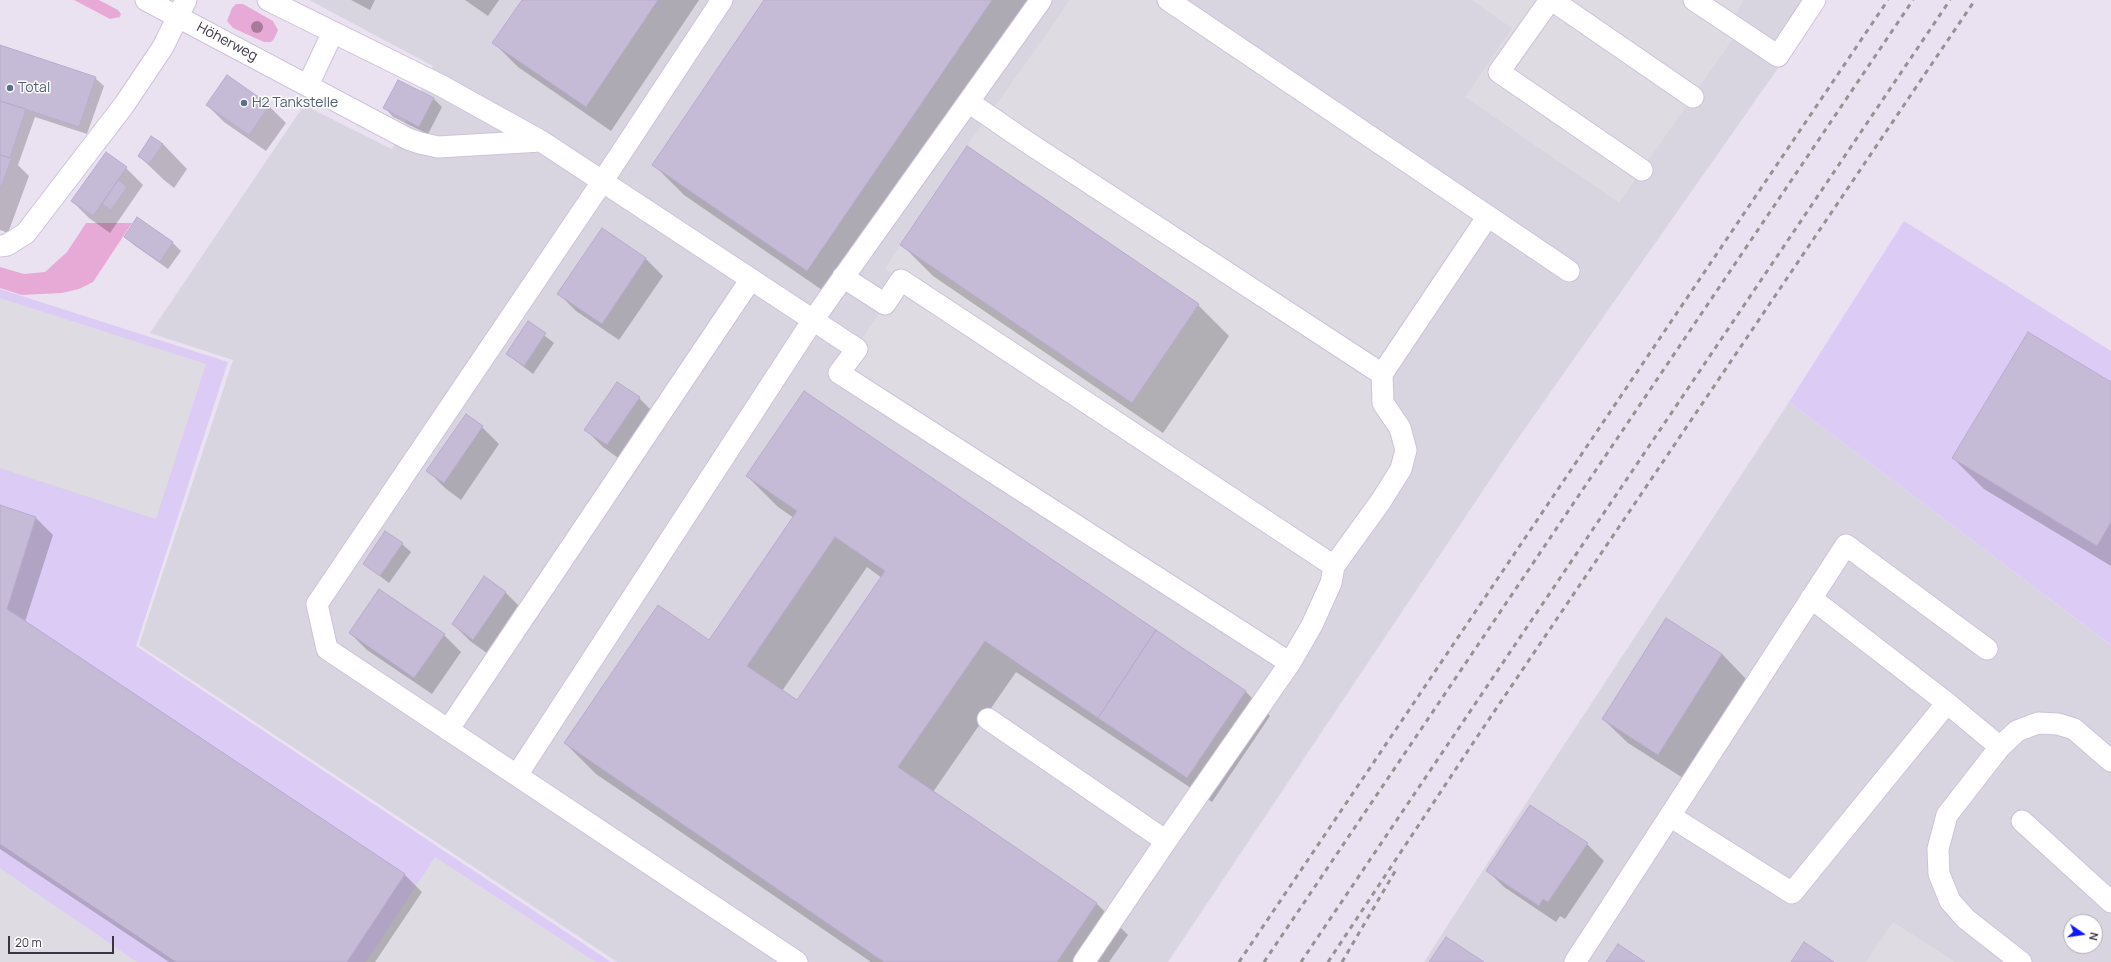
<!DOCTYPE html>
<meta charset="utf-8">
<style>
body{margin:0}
#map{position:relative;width:2111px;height:962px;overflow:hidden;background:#eae2f1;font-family:Manrope,sans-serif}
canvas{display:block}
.north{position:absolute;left:2063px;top:914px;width:40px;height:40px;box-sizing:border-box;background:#fff;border:1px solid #b0adb4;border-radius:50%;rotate:103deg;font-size:11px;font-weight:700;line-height:16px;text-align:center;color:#393343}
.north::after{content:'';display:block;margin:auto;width:14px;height:18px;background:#0e19fc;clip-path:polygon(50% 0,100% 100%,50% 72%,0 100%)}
.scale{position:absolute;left:8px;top:936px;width:106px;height:18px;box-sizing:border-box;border:2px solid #393343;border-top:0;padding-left:5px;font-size:12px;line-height:14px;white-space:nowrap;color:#393343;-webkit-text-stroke:3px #fff;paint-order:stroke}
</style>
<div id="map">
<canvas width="2111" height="962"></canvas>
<div class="north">N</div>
<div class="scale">20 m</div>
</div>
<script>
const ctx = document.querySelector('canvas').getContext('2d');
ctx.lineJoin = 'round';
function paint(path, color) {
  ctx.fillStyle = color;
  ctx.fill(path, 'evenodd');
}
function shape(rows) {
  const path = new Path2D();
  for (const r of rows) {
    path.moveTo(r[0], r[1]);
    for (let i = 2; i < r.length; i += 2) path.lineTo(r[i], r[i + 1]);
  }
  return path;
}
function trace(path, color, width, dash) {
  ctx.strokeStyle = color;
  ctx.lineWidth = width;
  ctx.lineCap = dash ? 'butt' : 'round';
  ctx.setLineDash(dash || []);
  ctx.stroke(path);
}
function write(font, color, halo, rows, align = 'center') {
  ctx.font = font + ' Manrope,sans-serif';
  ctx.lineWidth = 3;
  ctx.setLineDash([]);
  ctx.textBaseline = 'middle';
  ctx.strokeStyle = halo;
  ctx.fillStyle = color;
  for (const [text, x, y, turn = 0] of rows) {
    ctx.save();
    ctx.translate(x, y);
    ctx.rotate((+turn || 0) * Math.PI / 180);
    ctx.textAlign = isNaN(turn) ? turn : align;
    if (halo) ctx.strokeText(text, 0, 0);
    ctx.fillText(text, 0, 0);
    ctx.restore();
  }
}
paint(shape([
 [1904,221,2111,351,2111,645,1789,402],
 [0,289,228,362,136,646,611,962,0,962]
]), '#dcccf5');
paint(shape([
 [309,0,1826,0,1512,447,1168,962,617,962,139,645,233,360,150,333,304,105,392,149,433,66],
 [1789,402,2111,645,2111,962,1424,962,1541,780],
 [2071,922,2095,922,2095,946,2071,946]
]), '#d9d5e0');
paint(shape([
 [74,0,99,0,118,10,121,14,120,17,110,19],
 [236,4,243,4,273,21,278,30,274,39,271,42,264,42,233,28,227,21,232,8],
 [86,223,132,223,93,282,79,289,62,293,22,295,0,288,0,267,24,274,45,272,67,252]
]), '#e7aad7');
paint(shape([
 [1070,0,1168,0,1487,216,1382,374,1406,450,1290,663,839,373,901,280,885,269,900,245,1132,403,1199,304,967,146],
 [1471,0,1744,0,1730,24,1739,30,1619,203,1465,97,1512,28],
 [0,298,206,364,156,519,0,468],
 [435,857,596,962,366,962],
 [0,868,137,962,0,962],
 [1893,922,1955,962,1866,962]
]), '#dedbe2');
paint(shape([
 [351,0,375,0,370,10],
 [465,0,499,0,488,16],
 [523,0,699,0,611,131,518,67,494,43],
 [766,0,1044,0,838,301,684,195,653,164],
 [0,46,95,78,104,86,87,134,35,117,18,165,29,176,8,233,0,230],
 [433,98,442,107,428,134,393,117,385,108],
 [207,105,269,106,286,123,266,151,224,122],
 [163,144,187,169,174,188,164,180,139,156],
 [126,168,143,185,110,233,89,218,72,201],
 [137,218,173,243,181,251,168,269,134,245,125,237],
 [603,230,646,259,663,276,619,340,576,311,559,294],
 [902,245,1198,305,1229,336,1163,433,933,276],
 [528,323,554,343,533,374,507,354],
 [2111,384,2111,566,1984,489,1953,458],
 [639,398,656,415,624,462,603,447,586,430],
 [482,427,499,444,461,500,445,488,428,471],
 [747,476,1245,691,1270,716,1212,802,1016,672,933,792,1097,904,1128,935,1109,962,871,962,596,774,565,743,709,641,794,518,778,507],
 [867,567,882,578,797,701,782,691],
 [0,506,36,518,53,535,25,622,405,875,422,892,375,962,169,962,0,849],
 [402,544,411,552,389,583,364,564],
 [485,578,506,593,523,610,491,656,470,641,453,624],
 [350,633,444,635,461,652,432,694,367,650],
 [1722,654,1746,679,1683,778,1628,743,1603,719],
 [1587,844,1604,861,1565,919,1560,916,1556,922,1504,887,1487,870]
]), '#0003');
const building = shape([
 [522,0,658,0,586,107,492,43,522,0],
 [764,0,992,0,807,271,652,165,764,0],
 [0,45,96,77,79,127,0,101,0,45],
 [227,75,270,105,249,135,206,105,227,75],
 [398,80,434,98,419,127,383,108,398,80],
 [0,101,26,109,10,158,0,155,0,101],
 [151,136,163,144,149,164,138,156,151,136],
 [967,146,1199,304,1132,403,900,245,967,146],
 [106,152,127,167,93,216,71,201,106,152],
 [0,155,12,158,0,190,0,155],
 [118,180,127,187,111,210,102,204,118,180],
 [137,217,173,242,160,262,124,237,137,217],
 [602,228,646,258,602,324,557,294,602,228],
 [528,321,546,333,524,366,506,354,528,321],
 [2028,332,2111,382,2111,522,2097,546,1952,458,2028,332],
 [617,382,640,397,607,445,584,430,617,382],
 [804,391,1156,630,1098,718,985,641,898,767,1097,903,1057,962,884,962,564,743,658,605,709,640,797,511,746,476,804,391],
 [835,537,885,571,797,700,747,666,835,537],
 [466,414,483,426,444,483,426,471,466,414],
 [0,505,36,517,7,609,405,874,347,962,176,962,0,844,0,505],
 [385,531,403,543,380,576,363,564,385,531],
 [484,576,506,592,473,640,452,624,484,576],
 [379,589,445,634,414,678,349,633,379,589],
 [1666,618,1722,654,1658,755,1602,719,1666,618],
 [1156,630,1246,691,1187,778,1098,718,1156,630],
 [1530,805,1588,843,1548,902,1543,899,1539,906,1486,871,1530,805],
 [1446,937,1484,962,1429,962,1446,937],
 [1804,942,1834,962,1791,962,1804,942],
 [1618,944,1645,962,1606,962,1618,944]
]);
paint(building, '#c6bbd6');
trace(building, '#b9abce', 1);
const lane = shape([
 [146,0,408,139,420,143,438,147,541,141],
 [268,0,440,85,541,141,857,349,839,373,1290,663],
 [722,0,602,182,317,604,327,649,797,962],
 [1168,0,1569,271],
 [1550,0,1499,72,1642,170],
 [1552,0,1693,97],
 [1694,0,1778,56,1815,0],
 [308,85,333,32],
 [970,103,1027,142,1382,374],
 [0,246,7,245,26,233,124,105,163,47,186,0],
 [843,277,885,304,901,280,1334,566],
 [1811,598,1947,703,2000,747],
 [988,719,1166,841],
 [448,730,751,279],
 [517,775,813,320,1041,0],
 [1670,816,1792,893,1947,703],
 [2022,821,2111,902],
 [1084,962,1166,841,1290,663,1312,625,1331,583,1334,566,1381,501,1401,469,1406,450,1400,428,1383,403,1382,374,1488,216],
 [1575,962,1846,545,1987,649],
 [2021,962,1966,919,1950,901,1939,874,1938,849,1947,815,2000,747,2017,731,2038,723,2058,724,2074,729,2111,761]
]);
trace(lane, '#cec2db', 23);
trace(lane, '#fff', 21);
trace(shape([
 [1239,962,1888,0],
 [1264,962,1913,0],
 [1301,962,1950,0],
 [1328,962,1475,740,1975,0],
 [1342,962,1397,868]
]), '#939393', 3, [5, 5]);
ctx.fillStyle = '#a97b9a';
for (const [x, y] of [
 [257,27]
]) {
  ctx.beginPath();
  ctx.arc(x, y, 6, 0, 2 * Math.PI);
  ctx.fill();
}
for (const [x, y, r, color] of [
 [10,88,4,"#5c6f8a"],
 [244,103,4,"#5c6f8a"]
]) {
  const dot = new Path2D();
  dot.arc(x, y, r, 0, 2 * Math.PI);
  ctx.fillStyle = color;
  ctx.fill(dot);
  trace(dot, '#fff', 1.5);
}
write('14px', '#393343', '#fff', [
 ["Höherweg",227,42,28]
]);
write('14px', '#4e5e75', '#fff', [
 ["Total",18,88],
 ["H2 Tankstelle",252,103]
], 'left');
</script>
